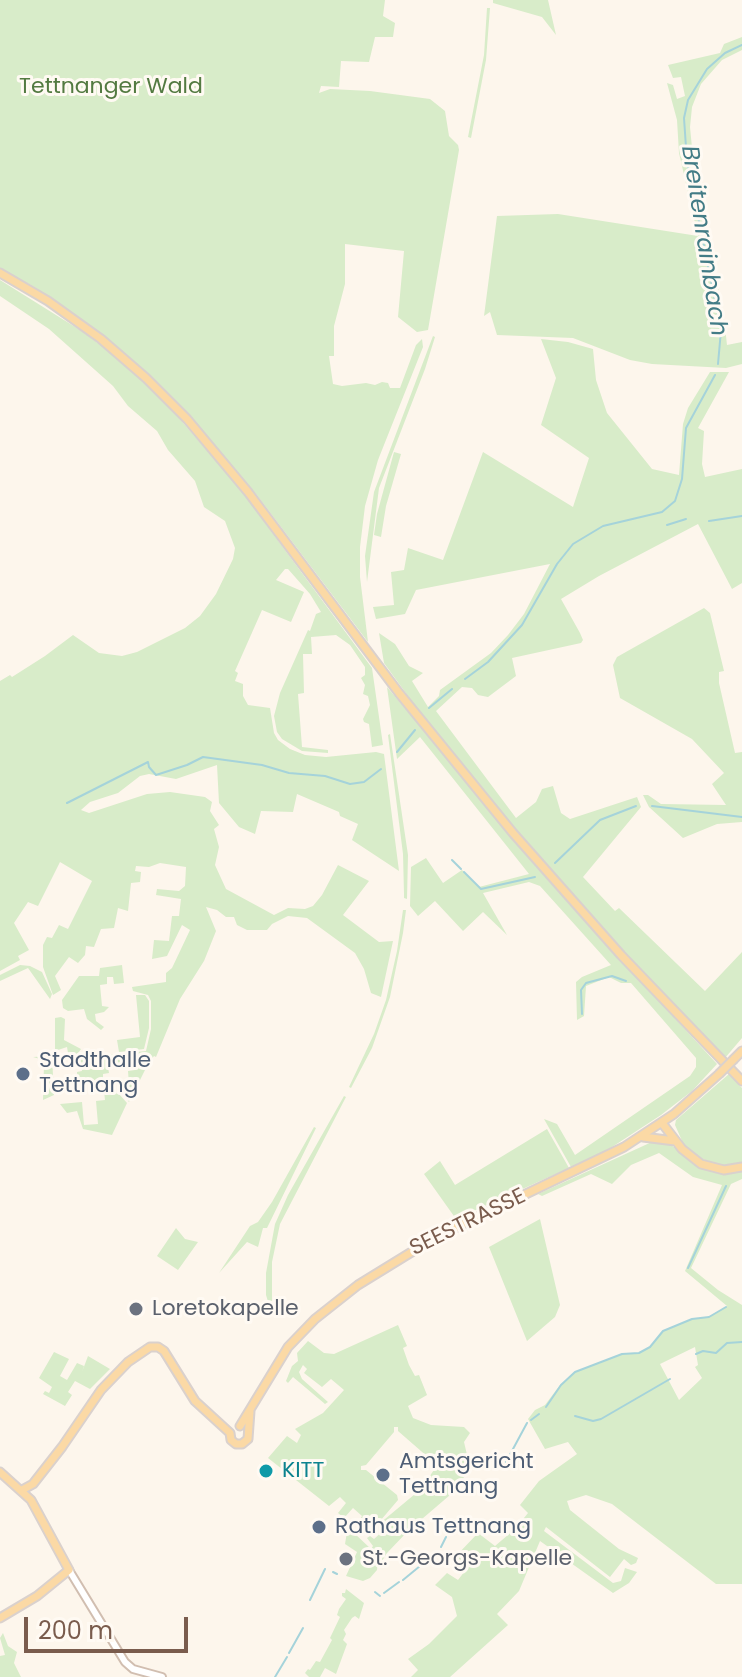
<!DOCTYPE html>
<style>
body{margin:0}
#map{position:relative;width:742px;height:1677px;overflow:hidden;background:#fdf6ec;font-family:Poppins,sans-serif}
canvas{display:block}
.scale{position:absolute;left:24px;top:1617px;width:164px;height:36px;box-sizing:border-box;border:4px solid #7a5c4d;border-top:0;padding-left:10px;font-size:24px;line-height:28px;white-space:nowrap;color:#7a5c4d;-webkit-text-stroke:6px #fffaf3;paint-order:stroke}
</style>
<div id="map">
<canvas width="742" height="1677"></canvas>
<div class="scale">200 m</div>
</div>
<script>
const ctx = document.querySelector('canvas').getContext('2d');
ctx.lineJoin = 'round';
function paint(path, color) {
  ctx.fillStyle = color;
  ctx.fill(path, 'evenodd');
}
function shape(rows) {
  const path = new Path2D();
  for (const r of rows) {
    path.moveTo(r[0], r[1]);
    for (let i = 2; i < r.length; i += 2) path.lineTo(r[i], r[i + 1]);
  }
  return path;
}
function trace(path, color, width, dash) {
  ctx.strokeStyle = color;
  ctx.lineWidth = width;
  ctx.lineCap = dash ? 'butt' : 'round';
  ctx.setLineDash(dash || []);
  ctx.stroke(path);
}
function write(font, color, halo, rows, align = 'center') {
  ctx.font = font + ' Poppins,sans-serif';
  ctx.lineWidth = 6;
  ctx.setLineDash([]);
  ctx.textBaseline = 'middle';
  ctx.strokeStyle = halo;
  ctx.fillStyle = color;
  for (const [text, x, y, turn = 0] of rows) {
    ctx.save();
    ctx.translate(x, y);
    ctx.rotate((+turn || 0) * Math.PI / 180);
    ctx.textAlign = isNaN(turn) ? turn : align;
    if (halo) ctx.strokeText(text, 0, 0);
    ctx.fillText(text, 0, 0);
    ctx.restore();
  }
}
paint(shape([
 [0,0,385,0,383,16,395,23,393,37,375,37,369,62,341,61,339,87,321,86,319,93,330,89,370,91,430,99,445,111,449,136,458,145,459,150,428,330,417,332,398,317,404,251,345,244,345,284,334,326,334,356,329,356,333,384,342,386,366,383,375,385,382,382,388,383,390,388,400,388,416,345,422,339,423,347,378,460,365,506,360,547,360,577,368,642,256,494,188,414,121,350,84,322,36,288,0,268],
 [493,0,548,0,556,35,542,17,493,3],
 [487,8,490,8,486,60,471,138,468,137,484,55],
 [742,37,742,50,722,60,701,84,692,107,690,127,693,158,724,318,727,345,742,342,742,364,726,368,652,364,630,360,573,338,497,335,490,312,484,316,497,216,558,214,698,236,679,153,677,120,667,83,673,85,677,99,685,96,681,77,673,78,668,65,720,53,724,44],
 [0,280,80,330,118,358,167,404,240,489,372,668,383,745,372,747,369,724,364,722,363,719,370,705,368,696,363,694,365,685,361,678,365,675,365,667,350,645,336,635,311,637,312,654,303,654,304,693,298,694,302,747,328,750,328,753,302,751,282,739,277,732,274,716,280,693,308,630,310,631,316,614,321,612,310,594,288,569,285,569,276,580,304,592,291,622,262,610,235,671,238,673,235,681,243,684,243,696,248,705,270,708,274,733,278,740,290,749,305,755,326,757,376,752,384,754,399,871,352,840,358,824,340,816,339,812,297,794,293,812,261,811,255,834,239,827,219,803,217,765,176,779,149,774,140,776,118,793,90,802,81,810,89,813,147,794,170,792,205,797,212,802,210,811,219,825,214,829,219,847,215,865,226,889,274,915,288,908,305,909,313,906,322,895,338,865,369,881,343,915,379,942,393,941,381,997,371,993,364,969,355,953,307,918,288,916,272,924,267,930,247,930,237,925,234,917,226,917,217,910,206,907,216,931,204,961,180,999,156,1057,154,1056,148,1064,129,1102,121,1092,122,1086,129,1085,128,1071,135,1070,135,1063,112,1064,111,1070,109,1055,146,1051,151,1029,151,1001,148,995,133,991,132,987,166,982,166,973,172,968,190,930,182,925,167,956,152,959,154,940,169,941,172,916,179,916,181,899,156,895,157,889,179,891,185,886,186,867,160,863,149,867,136,866,135,871,141,872,140,882,131,883,128,911,118,908,114,928,101,929,94,947,86,946,85,955,78,963,69,957,55,976,61,990,53,995,43,967,43,945,47,937,52,938,59,925,68,929,92,881,60,862,38,906,28,902,14,923,29,950,18,956,20,960,0,971,0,681,10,675,12,677,45,656,73,635,99,653,122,656,137,652,185,628,200,616,216,594,233,559,235,548,225,521,204,507,195,481,168,450,157,431,128,406,113,386,49,329,0,296],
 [433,336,435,337,425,369,379,488,367,582,365,556,374,492],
 [541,339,568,342,593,349,596,380,607,413,652,469,679,475,683,424,688,408,710,372,729,372,698,428,704,431,702,464,705,477,742,469,742,583,732,589,698,524,599,576,561,599,580,633,583,640,581,643,512,658,516,676,488,697,478,695,472,688,462,687,436,711,516,818,536,802,542,789,553,786,561,813,570,819,637,797,641,807,583,877,615,911,619,908,705,991,742,952,742,1038,725,1058,661,993,515,830,429,725,384,663,379,633,395,644,409,666,423,673,412,681,428,707,439,696,440,690,491,653,508,635,524,614,550,564,416,590,405,614,376,619,373,607,394,605,391,572,404,570,408,548,443,560,483,452,573,507,589,458,541,425,556,378],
 [394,452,401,454,386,506,381,537,374,535,377,514],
 [704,608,710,613,724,671,719,672,719,683,735,753,742,752,742,822,717,824,683,838,649,807,643,795,648,795,661,804,726,805,712,784,724,773,692,739,620,698,613,665,617,657],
 [387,687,579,914,717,1064,692,1091,661,1115,609,1149,576,1167,571,1167,544,1119,557,1124,575,1155,690,1076,696,1067,696,1058,631,983,621,983,609,977,586,986,584,1016,577,1020,576,982,582,977,611,965,540,886,529,882,483,893,507,935,483,912,463,931,435,901,418,916,410,906,411,867,426,858,443,883,462,870,479,887,529,874,420,737,397,759],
 [390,734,408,855,407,899,404,898,404,894,403,854,388,735],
 [403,910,406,910,403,933,390,997,372,1048,351,1088,349,1087,374,1034,386,1000,397,951],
 [20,965,30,966,42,972,52,994,50,999,28,968,0,981,0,975],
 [122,965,124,983,114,984,113,977,107,977,107,984,100,985,102,1006,109,1007,104,1012,95,1014,96,1021,104,1027,101,1030,87,1019,84,1009,68,1011,63,1008,62,1000,79,976,99,976,100,968],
 [136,995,145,995,149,1001,149,1028,144,1049,119,1052,117,1040,140,1037],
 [61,1017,65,1019,64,1040,81,1049,74,1059,69,1059,67,1047,55,1051,55,1018],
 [83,1054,84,1058,90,1061,106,1056,109,1073,103,1074,103,1081,96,1080,78,1084,77,1072,82,1071,80,1059],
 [52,1056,54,1095,43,1100,44,1064,40,1064,40,1059,33,1057],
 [729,1074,742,1088,742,1164,721,1166,695,1156,683,1143,675,1125,676,1120],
 [104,1091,119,1094,127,1103,112,1135,83,1129,77,1111,67,1113,60,1104,82,1102,84,1125,98,1124,96,1101,105,1100],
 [344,1096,346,1097,280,1224,272,1262,272,1306,270,1308,266,1295,266,1273,275,1224,288,1195],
 [314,1127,316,1128,267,1228,263,1228,258,1247,247,1242,219,1273,250,1226,258,1222,272,1202],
 [547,1129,569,1168,456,1219,424,1174,440,1161,455,1185],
 [654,1141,668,1143,706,1169,725,1173,742,1171,742,1179,731,1184,691,1268,718,1290,742,1305,742,1584,716,1584,612,1504,586,1495,567,1501,570,1510,619,1549,638,1558,636,1563,631,1565,624,1559,610,1577,546,1527,544,1531,613,1583,621,1581,625,1568,637,1572,629,1583,613,1593,540,1541,519,1591,497,1614,508,1625,450,1677,411,1677,418,1670,408,1659,429,1644,457,1616,452,1597,435,1585,447,1573,458,1580,468,1567,456,1556,478,1533,495,1546,515,1529,528,1513,520,1505,539,1481,577,1454,568,1442,545,1449,528,1419,535,1410,545,1405,560,1385,575,1372,622,1354,639,1353,650,1347,663,1331,692,1319,709,1317,727,1306,685,1271,722,1185,693,1177,659,1153,631,1165,612,1184,591,1174,542,1196,538,1194],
 [695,1347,698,1365,695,1367,702,1378,679,1400,660,1364],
 [540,1219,560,1305,555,1317,527,1341,489,1247],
 [176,1228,185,1239,198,1242,178,1270,157,1256],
 [398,1325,407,1346,403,1348,409,1365,415,1376,419,1375,427,1395,408,1406,413,1418,431,1425,464,1427,470,1433,464,1442,468,1459,475,1463,450,1495,408,1531,387,1553,382,1561,378,1562,377,1570,370,1578,363,1581,346,1576,357,1552,345,1544,347,1532,353,1532,371,1549,373,1546,367,1538,370,1536,374,1539,383,1531,379,1524,421,1489,440,1461,429,1458,398,1431,398,1427,394,1427,394,1432,366,1465,361,1466,361,1470,366,1470,397,1495,398,1500,375,1527,368,1521,364,1525,359,1521,362,1516,353,1508,344,1518,338,1513,346,1503,340,1497,329,1506,268,1458,287,1436,297,1443,301,1435,295,1429,323,1413,344,1390,331,1379,322,1387,304,1373,307,1369,303,1365,299,1372,302,1379,328,1402,325,1404,293,1377,288,1383,286,1381,292,1366,298,1361,297,1353,308,1341,324,1353,334,1354],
 [54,1352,69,1359,60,1376,67,1380,77,1363,84,1366,82,1372,88,1356,110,1369,90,1389,75,1381,68,1392,72,1395,65,1406,43,1394,45,1391,49,1393,52,1387,39,1378],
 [346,1589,364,1603,359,1619,355,1616,352,1618,344,1630,346,1634,343,1640,347,1644,336,1674,325,1668,320,1677,309,1677,305,1673,308,1669,310,1670,316,1661,320,1662,332,1640,330,1638,340,1617,337,1615,339,1609,346,1599,342,1596,342,1593,345,1593],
 [3,1633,8,1646,17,1652,14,1663,21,1677,0,1677,0,1656,5,1655,0,1638]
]), '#d8ecc9');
trace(shape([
 [718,364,721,330,687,162,684,118,688,100,707,69,725,53,742,45],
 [709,521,742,516],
 [667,525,686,519],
 [465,679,488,662,522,625,557,564,573,544,603,526,662,512,675,501,682,479,686,428,715,375],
 [429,708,452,689],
 [397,752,415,730],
 [67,803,148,762,149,767,156,775,187,765,203,757,262,765,289,773,325,776,350,784,364,782,381,769],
 [652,806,742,817],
 [452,860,461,869],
 [555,863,600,820,636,806],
 [464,872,481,889,535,877],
 [582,1014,581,990,586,983,612,976,626,981],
 [688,1268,726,1186],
 [696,1354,703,1351,716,1353,727,1343,742,1342],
 [546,1407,561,1385,575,1372,622,1354,639,1353,650,1347,663,1331,692,1319,709,1317,726,1307],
 [575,1416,593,1421,601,1419,670,1379],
 [531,1420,539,1414],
 [506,1462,527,1423],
 [441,1547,446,1537],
 [333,1572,337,1574],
 [403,1580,437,1552],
 [375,1592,380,1596],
 [384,1593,399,1582],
 [310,1600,325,1569],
 [289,1653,303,1628],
 [275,1677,287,1657]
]), '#a5d3da', 2);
const minor = shape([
 [69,1570,125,1662,133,1669,162,1677]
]);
const major = shape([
 [0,273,48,301,101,339,146,378,187,419,248,492,399,693,513,833,621,955,742,1081],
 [734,1059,742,1051],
 [662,1123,682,1149,701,1164,724,1170,742,1167],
 [643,1137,675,1141],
 [240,1426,288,1347,315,1319,358,1285,436,1237,624,1147,674,1114,719,1074],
 [0,1472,31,1500,69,1570,37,1596,0,1618],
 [22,1490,33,1484,62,1447,101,1390,128,1362,150,1347,158,1347,164,1351,195,1401,230,1433,231,1440,236,1444,242,1444,248,1439,250,1411]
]);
trace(minor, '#d1beb0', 10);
trace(major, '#dad1cd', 11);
trace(minor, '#fff', 6);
trace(major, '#fbd9a5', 7);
const majorBridge = shape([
 [719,1074,734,1059]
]);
trace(majorBridge, '#dad1cd', 11, []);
trace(majorBridge, '#fbd9a5', 7);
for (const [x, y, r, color] of [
 [23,1074,8,"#5c6f8a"],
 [136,1309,8,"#6b7280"],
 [266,1471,8,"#0f9aa8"],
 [383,1475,8,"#5c6f8a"],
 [319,1527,8,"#5c6f8a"],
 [346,1559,8,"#6b7280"]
]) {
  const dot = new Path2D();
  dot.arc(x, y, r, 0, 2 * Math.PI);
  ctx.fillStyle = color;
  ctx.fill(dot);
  trace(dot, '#fffaf3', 3);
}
write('22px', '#537a41', '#fffaf3', [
 ["Tettnanger Wald",111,87]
]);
write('22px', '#4e5e75', '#fffaf3', [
 ["Stadthalle",39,1061],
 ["Tettnang",39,1086],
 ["Amtsgericht",399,1462],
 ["Tettnang",399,1487],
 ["Rathaus Tettnang",335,1527]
], 'left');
write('22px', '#7a5c4d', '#fffaf3', [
 ["SEESTRASSE",468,1223,-26]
]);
write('22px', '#5b616d', '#fffaf3', [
 ["Loretokapelle",152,1309],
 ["St.-Georgs-Kapelle",362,1559]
], 'left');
write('22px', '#0d838f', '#fffaf3', [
 ["KITT",282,1471]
], 'left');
write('italic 24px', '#437c86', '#fffaf3', [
 ["Breitenrainbach",703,241,81]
]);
</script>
